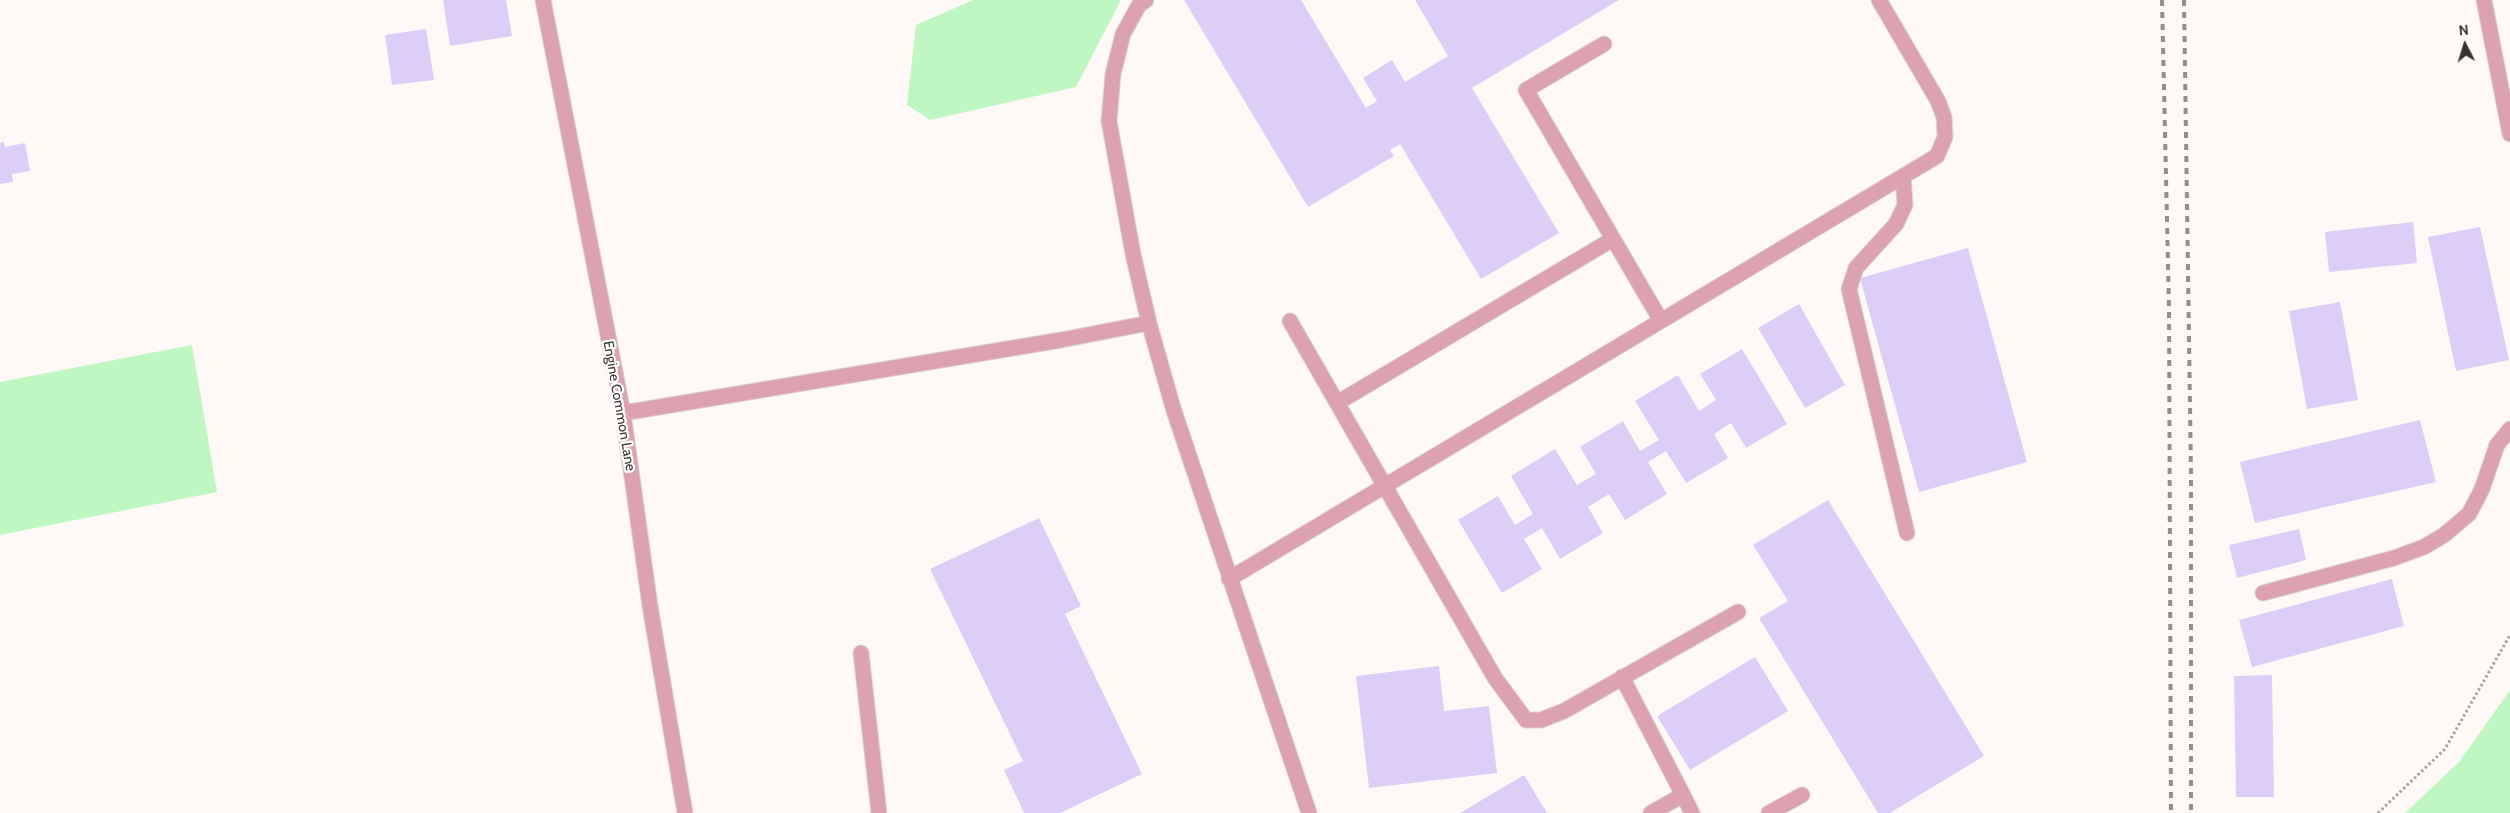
<!DOCTYPE html>
<style>
body{margin:0}
#map{position:relative;width:2510px;height:813px;overflow:hidden;background:#fef9f7;font-family:Cabin,sans-serif}
canvas{display:block}
.north{position:absolute;left:2440px;top:20px;width:50px;height:50px;-webkit-text-stroke:4px #fff;paint-order:stroke;rotate:355deg;font-size:14px;font-weight:700;line-height:20px;text-align:center;color:#3b322e}
.north::after{content:'';display:block;margin:auto;width:18px;height:22px;background:#3b322e;clip-path:polygon(50% 0,100% 100%,50% 72%,0 100%)}
</style>
<div id="map">
<canvas width="2510" height="813"></canvas>
<div class="north">N</div>
</div>
<script>
const ctx = document.querySelector('canvas').getContext('2d');
ctx.lineJoin = 'round';
function paint(path, color) {
  ctx.fillStyle = color;
  ctx.fill(path, 'evenodd');
}
function shape(rows) {
  const path = new Path2D();
  for (const r of rows) {
    path.moveTo(r[0], r[1]);
    for (let i = 2; i < r.length; i += 2) path.lineTo(r[i], r[i + 1]);
  }
  return path;
}
function trace(path, color, width, dash) {
  ctx.strokeStyle = color;
  ctx.lineWidth = width;
  ctx.lineCap = dash ? 'butt' : 'round';
  ctx.setLineDash(dash || []);
  ctx.stroke(path);
}
function write(font, color, halo, rows, align = 'center') {
  ctx.font = font + ' Cabin,sans-serif';
  ctx.lineWidth = 4.5;
  ctx.setLineDash([]);
  ctx.textBaseline = 'middle';
  ctx.strokeStyle = halo;
  ctx.fillStyle = color;
  for (const [text, x, y, turn = 0] of rows) {
    ctx.save();
    ctx.translate(x, y);
    ctx.rotate((+turn || 0) * Math.PI / 180);
    ctx.textAlign = isNaN(turn) ? turn : align;
    if (halo) ctx.strokeText(text, 0, 0);
    ctx.fillText(text, 0, 0);
    ctx.restore();
  }
}
paint(shape([
 [973,0,1121,0,1076,87,930,120,907,105,916,25],
 [192,345,217,492,0,535,0,382],
 [2510,690,2510,813,2405,813,2459,762]
]), '#c0f6c1');
paint(shape([
 [443,0,506,0,512,36,450,46],
 [1184,0,1301,0,1366,108,1377,101,1363,78,1392,60,1405,82,1448,56,1415,0,1619,0,1472,88,1559,233,1481,279,1400,144,1390,150,1394,156,1308,207],
 [426,29,434,80,392,85,385,35],
 [4,142,5,147,25,143,30,171,12,174,13,182,0,184,0,143],
 [2413,222,2417,263,2329,272,2325,232],
 [2480,227,2509,360,2456,371,2428,237],
 [1968,248,2027,462,1919,492,1860,278],
 [2340,302,2358,400,2307,409,2289,311],
 [1799,304,1845,385,1805,408,1758,328],
 [1742,349,1787,424,1746,448,1731,423,1714,434,1728,458,1686,483,1666,451,1648,462,1667,494,1625,520,1609,494,1588,507,1603,533,1560,559,1542,528,1524,539,1542,569,1502,593,1458,520,1498,496,1515,525,1533,514,1511,476,1555,449,1577,485,1596,474,1580,447,1623,421,1640,451,1659,440,1635,401,1678,375,1699,411,1716,400,1700,374],
 [2420,420,2436,482,2255,523,2240,462],
 [1828,500,1984,756,1890,813,1878,813,1759,618,1788,601,1753,545],
 [1039,518,1081,606,1065,614,1142,774,1060,813,1024,813,1004,770,1023,761,930,569],
 [2299,529,2306,560,2237,578,2229,545],
 [2392,579,2404,626,2252,667,2239,620],
 [1755,657,1788,711,1690,770,1657,716],
 [1439,666,1444,711,1489,706,1497,773,1369,788,1356,676],
 [2272,675,2274,797,2236,797,2234,676],
 [1524,775,1547,813,1460,813]
]), '#ddcef8');
const lane = shape([
 [1146,0,1139,5,1123,34,1113,74,1109,121,1133,254,1149,323,1174,411,1309,813],
 [1604,44,1526,90,1660,319],
 [1903,176,1905,205,1896,224,1856,268,1849,289,1907,533],
 [1290,321,1495,678,1526,720,1541,720,1564,711,1738,612],
 [1337,403,1613,239],
 [623,413,1061,340,1149,323],
 [1229,579,1937,156,1945,137,1944,117,1938,101,1879,0],
 [2263,593,2394,558,2424,547,2444,535,2469,514,2482,489,2497,445,2510,429],
 [861,653,879,813],
 [1622,677,1683,795,1651,813],
 [1683,795,1692,813],
 [1769,813,1802,795]
]);
const street = shape([
 [543,0,623,413,650,606,685,813],
 [2484,0,2510,134]
]);
trace(lane, '#dbd5d3', 17);
trace(street, '#dbd5d3', 17);
trace(shape([
 [2378,813,2445,749,2510,635]
]), '#aaa4a1', 3, [2.5, 2.5]);
trace(lane, '#dca2b2', 15);
trace(street, '#dca2b2', 15);
trace(shape([
 [2162,0,2169,308,2171,813],
 [2184,0,2191,473,2191,813]
]), '#948d8a', 4, [6, 6]);
write('14px', '#3b322e', '#fff', [
 ["Engine Common Lane",619,406,80]
]);
</script>
